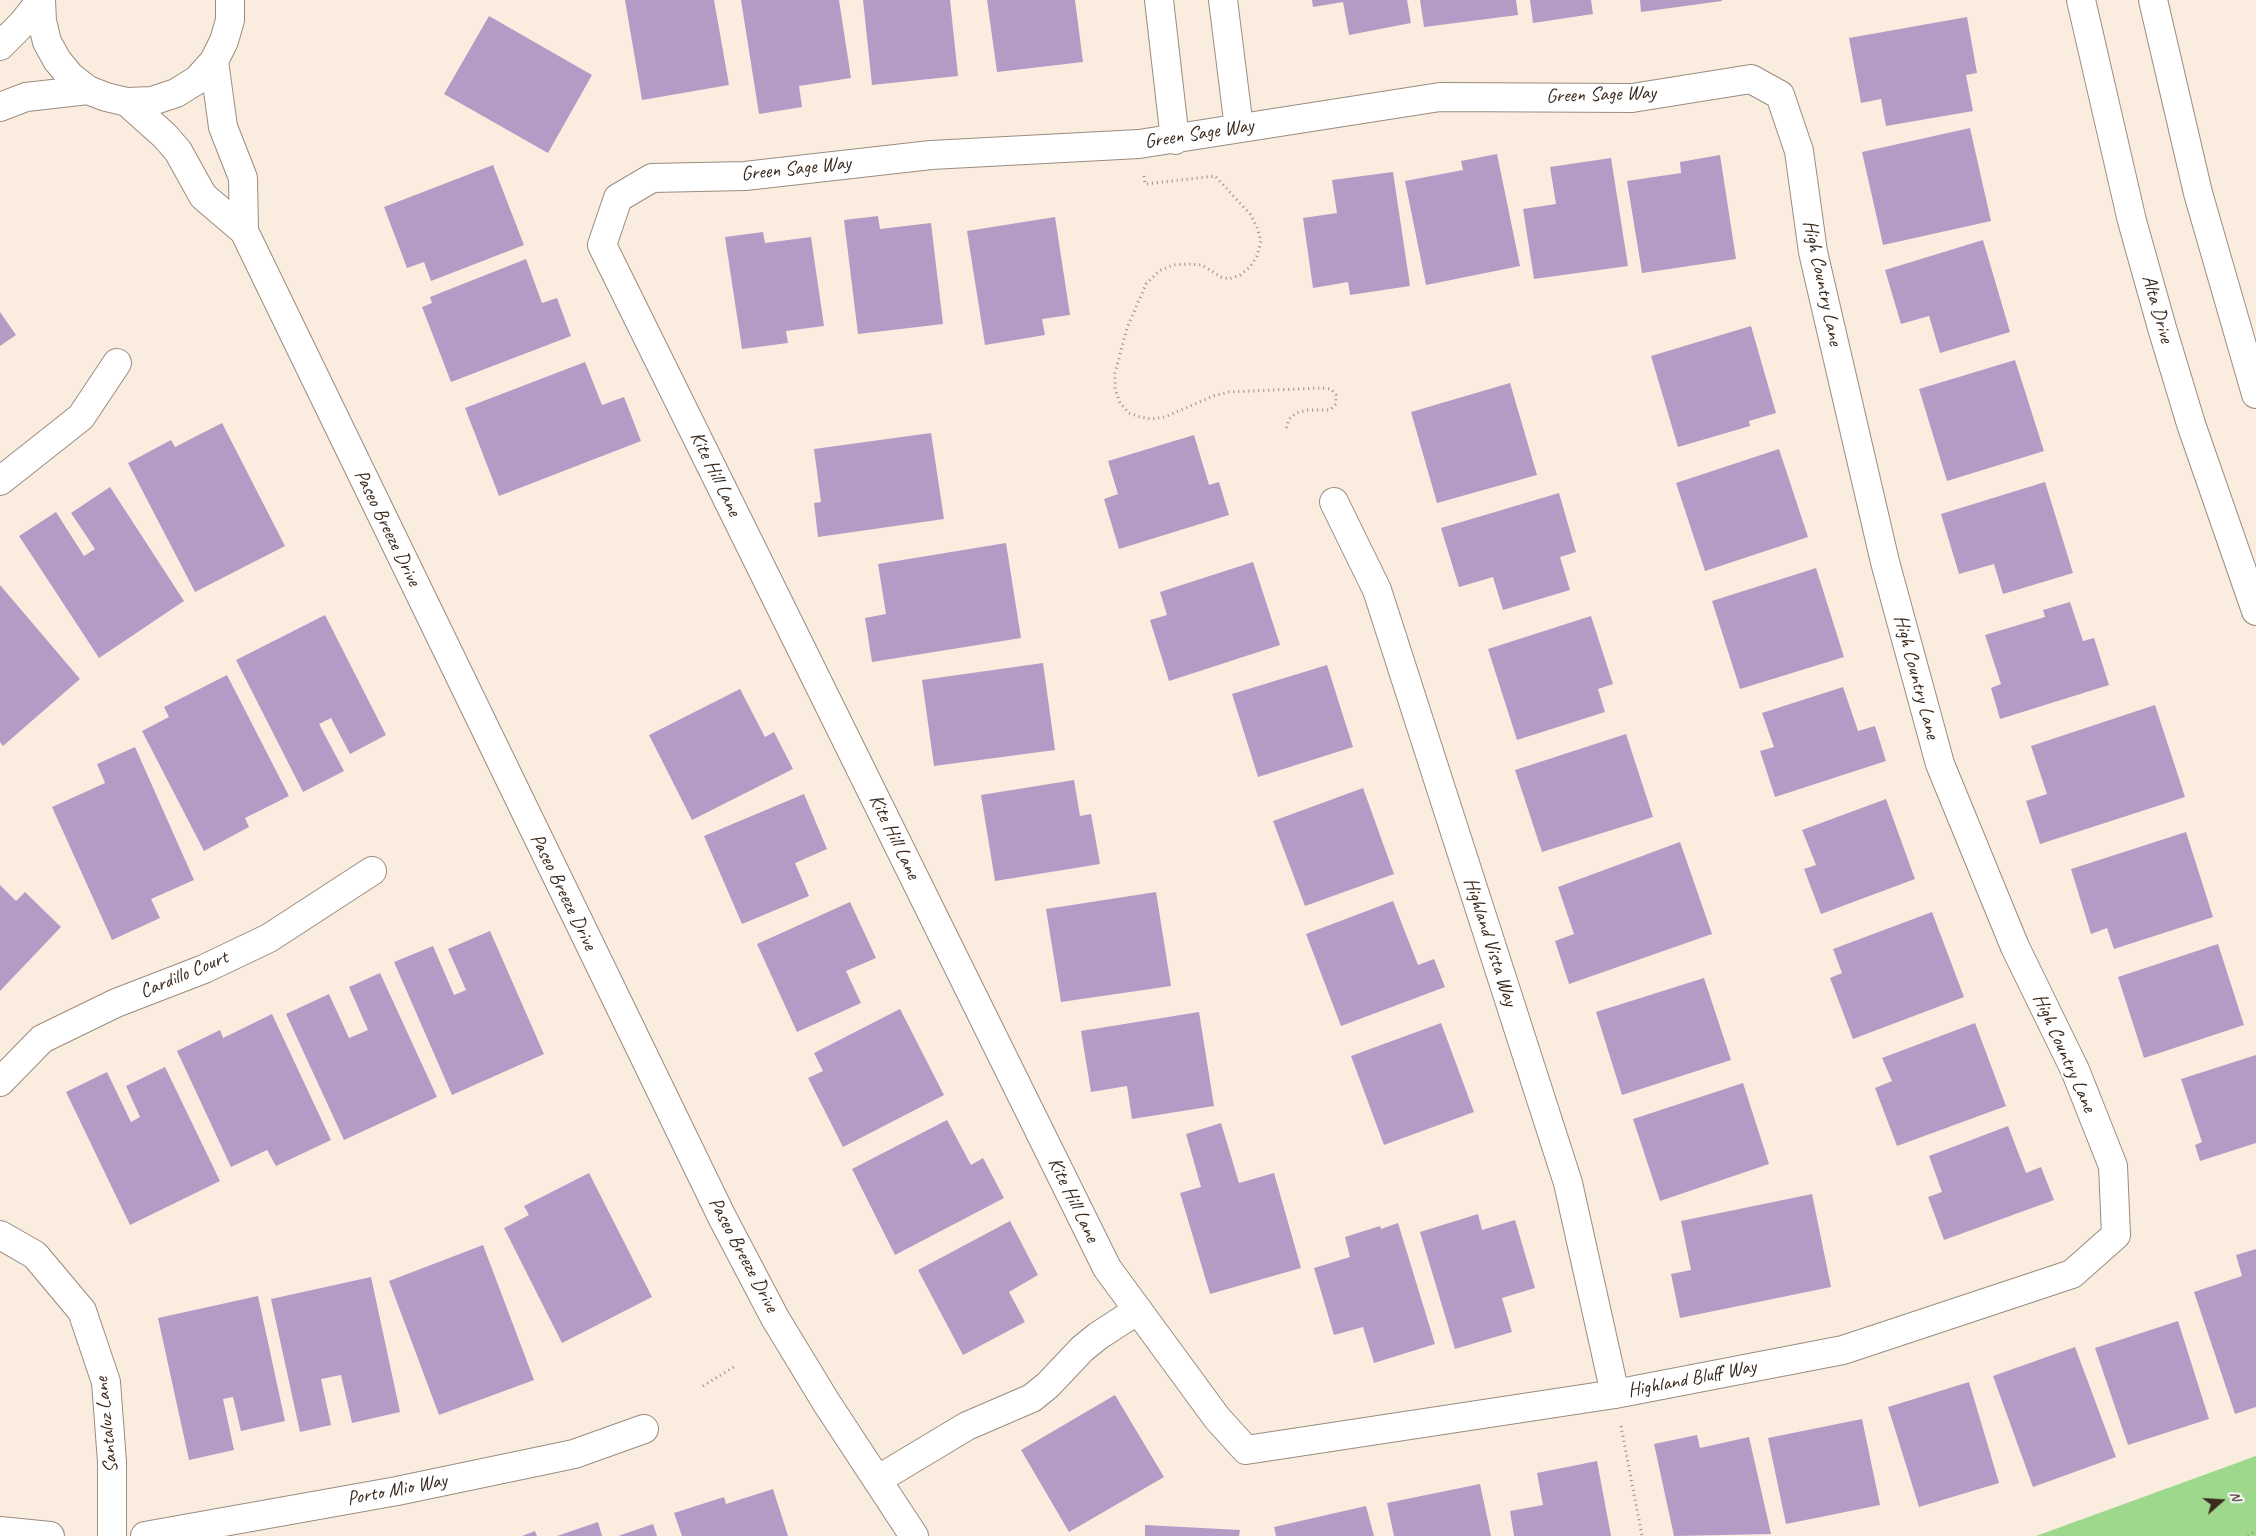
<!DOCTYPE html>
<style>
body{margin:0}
#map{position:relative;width:2256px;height:1536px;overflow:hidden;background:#faede0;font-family:Caveat,sans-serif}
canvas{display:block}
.north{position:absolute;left:2196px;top:1476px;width:50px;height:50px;-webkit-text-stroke:4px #fff;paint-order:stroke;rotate:71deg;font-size:14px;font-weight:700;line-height:20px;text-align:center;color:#3b2a1e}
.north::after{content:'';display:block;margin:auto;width:18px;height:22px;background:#3b2a1e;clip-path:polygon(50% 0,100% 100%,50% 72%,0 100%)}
</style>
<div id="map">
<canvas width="2256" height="1536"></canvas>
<div class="north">N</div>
</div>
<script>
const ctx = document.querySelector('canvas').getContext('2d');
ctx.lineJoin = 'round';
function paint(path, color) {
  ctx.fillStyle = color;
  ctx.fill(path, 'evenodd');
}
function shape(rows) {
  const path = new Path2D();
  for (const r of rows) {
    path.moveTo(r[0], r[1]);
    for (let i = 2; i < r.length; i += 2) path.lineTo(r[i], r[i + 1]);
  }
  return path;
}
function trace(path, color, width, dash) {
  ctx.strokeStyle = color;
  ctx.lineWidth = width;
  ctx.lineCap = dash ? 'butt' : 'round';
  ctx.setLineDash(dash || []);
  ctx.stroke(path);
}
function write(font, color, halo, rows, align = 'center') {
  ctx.font = font + ' Caveat,sans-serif';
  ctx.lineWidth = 4.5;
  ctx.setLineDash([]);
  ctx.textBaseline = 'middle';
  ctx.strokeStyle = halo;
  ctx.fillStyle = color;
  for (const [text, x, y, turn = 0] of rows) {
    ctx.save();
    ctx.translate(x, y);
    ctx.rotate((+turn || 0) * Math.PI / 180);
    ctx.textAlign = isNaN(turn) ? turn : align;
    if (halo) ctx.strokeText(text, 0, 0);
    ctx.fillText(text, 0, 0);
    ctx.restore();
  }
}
paint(shape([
 [2256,1456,2256,1536,2036,1536]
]), '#9ed88c');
paint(shape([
 [625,0,714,0,729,85,642,100],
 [741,0,839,0,851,78,799,86,802,107,759,114],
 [863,0,950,0,958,76,872,85],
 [987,0,1075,0,1083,62,997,72],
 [1312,0,1407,0,1411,23,1349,35,1343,2,1313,7],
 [1420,0,1516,0,1518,15,1424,27],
 [1530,0,1591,0,1593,14,1533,23],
 [1640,0,1722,0,1722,1,1641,12],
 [489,16,592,75,548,153,444,94],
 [1967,17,1977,73,1966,75,1973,111,1886,126,1881,99,1861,103,1849,38],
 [1970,128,1991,221,1883,245,1862,152],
 [1497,154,1520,266,1426,285,1405,181,1463,170,1461,161],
 [1720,155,1736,259,1642,273,1627,181,1681,173,1680,162],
 [1611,158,1628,266,1534,279,1523,209,1556,204,1550,167],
 [493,165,524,245,431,281,424,262,407,268,384,207],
 [1393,172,1410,286,1350,295,1348,282,1313,288,1303,218,1337,213,1332,180],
 [878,216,880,229,931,223,943,324,858,334,844,220],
 [1055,217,1070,315,1042,319,1045,335,985,345,967,231],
 [763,232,765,243,811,237,824,326,786,331,788,343,742,349,725,237],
 [1983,240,2010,332,1940,353,1929,316,1901,324,1885,270],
 [526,259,542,303,557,298,571,336,451,382,422,307,432,303,430,297],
 [0,312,16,335,0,346],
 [1751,326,1776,413,1749,421,1750,426,1678,447,1651,356],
 [2015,360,2044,451,1947,481,1919,389],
 [585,362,602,405,624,397,641,441,499,496,465,408],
 [1510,383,1537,475,1437,503,1411,412],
 [222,423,285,546,195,592,128,463,171,440,175,447],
 [931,433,944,519,818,537,814,503,821,502,814,449],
 [1194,435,1209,485,1219,482,1229,515,1119,549,1104,499,1118,494,1108,461],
 [1779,449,1808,537,1705,571,1676,483],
 [2045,482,2073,573,2003,594,1994,564,1959,574,1941,514],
 [110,487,184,601,99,658,19,536,56,512,84,556,95,549,71,513],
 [1559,493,1576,552,1560,557,1570,590,1503,610,1493,577,1459,587,1441,528],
 [1006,543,1021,638,872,662,865,618,886,614,878,564],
 [1253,562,1280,645,1169,681,1150,620,1167,615,1160,592],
 [1816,568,1844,657,1740,689,1712,601],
 [0,585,80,679,3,746,0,742],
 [2070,602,2083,641,2094,638,2109,685,2000,719,1991,688,2001,684,1985,635,2045,617,2043,610],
 [325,615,386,735,350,754,331,718,319,724,344,771,303,792,236,660],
 [1591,616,1613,684,1598,689,1605,712,1517,740,1488,649],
 [1043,663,1055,750,934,766,922,680],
 [1327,665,1353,747,1258,777,1232,694],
 [227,675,289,796,245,818,249,827,204,851,142,731,169,717,164,707],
 [1843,687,1858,731,1875,726,1886,761,1775,797,1760,751,1774,747,1762,713],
 [740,689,765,737,774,732,793,769,692,820,649,735],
 [2155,705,2185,797,2040,844,2026,801,2047,794,2031,746],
 [1626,734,1653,817,1542,852,1515,770],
 [135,747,194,880,151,899,160,918,112,940,52,807,105,783,97,764],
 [1074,780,1080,816,1091,814,1100,864,995,881,981,795],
 [1363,788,1394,874,1305,906,1273,821],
 [804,794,827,849,795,863,809,896,742,924,704,836],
 [1886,799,1915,879,1821,914,1804,869,1816,865,1802,830],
 [2186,832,2213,917,2114,949,2107,928,2091,934,2071,869],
 [1680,842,1712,934,1569,984,1555,941,1574,934,1558,887],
 [0,885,16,901,25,892,61,927,0,991],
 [1156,892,1171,986,1061,1002,1046,909],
 [1393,901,1418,965,1434,959,1445,987,1341,1026,1306,934],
 [850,902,876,958,846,971,861,1003,797,1032,757,944],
 [1932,912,1964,997,1853,1039,1830,978,1842,973,1833,949],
 [490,931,544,1054,452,1095,394,962,433,946,454,995,466,990,448,949],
 [2218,944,2244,1025,2144,1058,2118,977],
 [380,973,437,1097,344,1140,286,1014,329,994,349,1038,368,1030,349,987],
 [1704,978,1731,1060,1622,1095,1596,1012],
 [900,1009,944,1095,843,1147,808,1078,823,1071,814,1053],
 [1199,1012,1214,1106,1132,1119,1127,1086,1091,1092,1081,1031],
 [272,1014,331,1140,276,1166,267,1150,231,1167,177,1051,220,1030,223,1038],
 [1441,1023,1474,1112,1384,1145,1351,1056],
 [1975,1023,2006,1106,1897,1146,1875,1088,1892,1081,1882,1058],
 [2256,1055,2256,1143,2200,1161,2195,1145,2202,1142,2181,1079],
 [165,1067,220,1181,130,1225,66,1092,107,1072,131,1122,140,1117,126,1086],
 [1743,1083,1769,1164,1660,1201,1633,1119],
 [947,1120,971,1165,983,1158,1004,1198,895,1255,852,1169],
 [1221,1123,1239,1183,1274,1173,1301,1268,1210,1294,1180,1193,1201,1187,1186,1134],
 [2008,1126,2026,1173,2041,1167,2054,1200,1944,1240,1928,1197,1942,1192,1929,1156],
 [589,1173,652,1297,562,1343,504,1228,529,1215,524,1206],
 [1812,1194,1831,1287,1680,1318,1671,1274,1691,1270,1681,1221],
 [1478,1214,1482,1230,1515,1220,1535,1288,1502,1298,1512,1332,1455,1349,1420,1232],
 [1010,1221,1038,1275,1009,1292,1025,1322,963,1355,918,1270],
 [1398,1223,1435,1344,1374,1363,1363,1327,1334,1335,1314,1268,1350,1257,1345,1237,1380,1226,1381,1229],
 [483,1245,534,1380,439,1415,389,1281],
 [2256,1249,2256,1407,2235,1414,2194,1292,2242,1276,2236,1255],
 [371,1277,400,1412,352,1423,341,1375,321,1379,331,1425,300,1432,271,1299],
 [258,1296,285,1421,241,1431,233,1397,223,1399,234,1450,189,1460,158,1318],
 [2178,1321,2209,1419,2128,1445,2095,1348],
 [2075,1347,2116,1457,2033,1487,1993,1376],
 [1969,1382,1999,1483,1919,1507,1888,1407],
 [1115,1395,1164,1477,1069,1532,1021,1450],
 [1862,1419,1880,1505,1786,1524,1768,1438],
 [1697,1435,1700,1448,1749,1437,1771,1534,1674,1536,1654,1444],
 [1597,1461,1611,1536,1514,1536,1510,1511,1543,1505,1537,1473],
 [1480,1484,1491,1536,1394,1536,1387,1503],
 [773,1489,788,1536,682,1536,674,1513,724,1497,726,1504],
 [1366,1506,1374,1536,1276,1536,1274,1527],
 [598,1522,602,1536,557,1536],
 [653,1524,657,1536,618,1536],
 [1145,1525,1240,1530,1239,1536,1145,1536],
 [535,1531,537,1536,522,1536]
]), '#b49bc6');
const minor = shape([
 [41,0,42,21,47,42,57,60,70,76,88,90,106,97,127,102,152,101,176,93,197,80,214,61,224,41,230,20,230,0],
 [1159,0,1175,140],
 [1223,0,1239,128],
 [0,46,23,23,41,0],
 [214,61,223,127,243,178,244,231],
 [1751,79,1780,95,1799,151,1813,252,1885,562,1940,764,2015,947,2075,1070,2113,1166,2116,1235,2072,1274,1843,1350,1615,1394,1246,1450,1217,1418,1107,1268,602,245,618,198,652,178,745,176,931,155,1139,144,1440,97,1632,98,1751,79],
 [127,102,165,136,178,151,203,196,244,231,722,1217,775,1318,826,1402,914,1536],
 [0,107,26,97,88,90],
 [0,481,81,417,117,363],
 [1334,502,1377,590,1568,1183,1615,1394],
 [0,1082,42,1039,116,1003,204,969,269,938,372,871],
 [0,1235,35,1255,82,1311,106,1382,112,1462,112,1536],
 [877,1480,967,1426,1032,1398,1048,1385,1082,1349,1098,1336,1138,1310],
 [0,1531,50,1536],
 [145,1536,397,1491,574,1454,644,1429]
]);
const major = shape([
 [2081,0,2132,221,2162,328,2191,424,2256,611],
 [2153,0,2198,193,2256,394]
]);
trace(minor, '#9a8c7f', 30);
trace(major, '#9a8c7f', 30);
trace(shape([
 [1144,176,1145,184,1215,176,1250,214,1257,227,1261,241,1257,256,1250,267,1240,275,1229,279,1221,277,1202,265,1188,264,1173,265,1159,271,1146,284,1127,328,1115,373,1115,389,1120,403,1129,413,1140,417,1152,419,1165,417,1213,396,1229,392,1321,388,1331,389,1336,395,1336,404,1330,410,1307,410,1296,413,1289,419,1286,429],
 [703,1386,737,1365],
 [1621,1426,1642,1536],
 [2248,1536,2256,1531]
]), '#9a8c7f', 3, [1, 4]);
trace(minor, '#fff', 28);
trace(major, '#fff', 28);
write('20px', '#3b2a1e', '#fff', [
 ["Green Sage Way",1601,95,-2],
 ["Green Sage Way",1199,134,-9],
 ["Green Sage Way",796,169,-6],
 ["High Country Lane",1822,283,78],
 ["Alta Drive",2157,309,74],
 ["Kite Hill Lane",715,474,64],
 ["Paseo Breeze Drive",387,528,64],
 ["High Country Lane",1916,677,75],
 ["Kite Hill Lane",894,837,64],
 ["Paseo Breeze Drive",563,892,64],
 ["Highland Vista Way",1490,942,72],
 ["Cardillo Court",184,975,-23],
 ["High Country Lane",2064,1053,66],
 ["Kite Hill Lane",1073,1200,64],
 ["Paseo Breeze Drive",743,1255,62],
 ["Highland Bluff Way",1692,1379,-11],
 ["Santaluz Lane",107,1425,-96],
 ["Porto Mio Way",397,1490,-11]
]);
</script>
